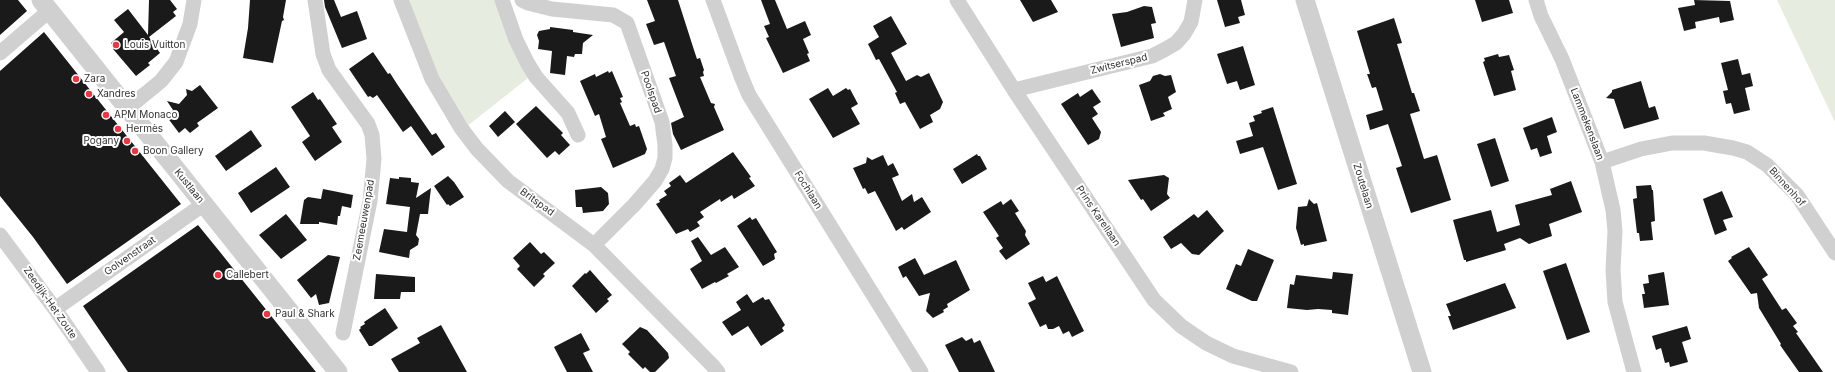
<!DOCTYPE html>
<meta charset="utf-8">
<style>
body{margin:0}
canvas{display:block;background:#fff}
</style>
<canvas width="1835" height="372"></canvas>
<script>
const ctx = document.querySelector('canvas').getContext('2d');
ctx.lineJoin = 'round';
function paint(path, color) {
  ctx.fillStyle = color;
  ctx.fill(path, 'evenodd');
}
function shape(rows) {
  const path = new Path2D();
  for (const r of rows) {
    path.moveTo(r[0], r[1]);
    for (let i = 2; i < r.length; i += 2) path.lineTo(r[i], r[i + 1]);
  }
  return path;
}
function trace(path, color, width, dash) {
  ctx.strokeStyle = color;
  ctx.lineWidth = width;
  ctx.lineCap = dash ? 'butt' : 'round';
  ctx.setLineDash(dash || []);
  ctx.stroke(path);
}
function write(font, color, halo, rows, align = 'center') {
  ctx.font = font + ' Inter,sans-serif';
  ctx.lineWidth = 4;
  ctx.setLineDash([]);
  ctx.textBaseline = 'middle';
  ctx.strokeStyle = halo;
  ctx.fillStyle = color;
  for (const [text, x, y, turn = 0] of rows) {
    ctx.save();
    ctx.translate(x, y);
    ctx.rotate((+turn || 0) * Math.PI / 180);
    ctx.textAlign = isNaN(turn) ? turn : align;
    if (halo) ctx.strokeText(text, 0, 0);
    ctx.fillText(text, 0, 0);
    ctx.restore();
  }
}
paint(shape([
 [407,0,496,0,528,78,466,127,442,85],
 [1777,0,1835,0,1835,122]
]), '#e6ecdf');
paint(shape([
 [0,0,18,0,27,11,0,35],
 [149,0,170,0,177,9,173,12,176,16,149,37,160,53,148,63,150,65,136,76,113,49,114,47,111,43,124,32,114,20,128,9,148,35],
 [250,0,286,0,283,17,284,20,282,21,273,63,243,58,248,28],
 [324,0,334,0,341,17,357,11,367,39,342,48,325,7],
 [647,0,678,0,694,50,697,59,700,58,704,70,703,72,704,76,700,77,711,103,715,104,714,107,724,130,681,150,673,134,671,123,684,117,669,78,676,76,664,42,654,45,646,24,655,21],
 [761,0,775,0,787,29,805,21,811,35,803,39,809,53,807,54,810,61,783,73,766,38,769,37,764,26,770,24],
 [1020,0,1051,0,1058,12,1033,22],
 [1217,0,1241,0,1245,15,1238,17,1240,23,1225,27],
 [1475,0,1509,0,1513,13,1482,22],
 [1694,0,1730,1,1734,20,1720,23,1719,17,1695,22,1696,28,1684,31,1678,8,1695,5],
 [1144,6,1152,7,1156,23,1151,24,1154,38,1121,47,1112,14,1127,12],
 [891,16,907,44,891,53,906,81,917,75,921,77,929,73,943,102,940,109,930,115,933,122,920,129,905,102,900,104,895,93,897,92,879,59,876,60,868,44,879,37,873,26],
 [1394,18,1402,43,1397,44,1412,93,1414,93,1420,111,1410,114,1424,159,1437,155,1451,200,1411,213,1396,168,1402,166,1388,124,1370,130,1366,115,1383,110,1376,87,1372,88,1367,74,1370,74,1357,31],
 [550,27,573,30,573,32,593,35,583,43,582,54,575,54,574,57,567,56,565,75,550,73,552,51,538,49,539,41,537,35,539,31,550,29],
 [44,32,181,204,67,284,33,237,0,196,0,71],
 [1243,46,1255,85,1240,90,1237,81,1227,84,1217,54],
 [373,52,388,74,390,73,397,84,432,135,436,133,445,147,432,156,411,126,403,132,377,95,373,98,370,96,368,97,349,69],
 [1498,54,1499,57,1509,55,1514,70,1511,71,1516,90,1494,96,1483,62,1485,61,1484,58],
 [1738,59,1742,75,1750,73,1753,86,1745,88,1750,110,1734,114,1731,103,1726,104,1723,91,1728,90,1721,63],
 [608,71,609,73,612,71,623,97,620,98,622,102,620,103,630,126,635,124,636,127,639,126,647,149,645,154,613,168,601,139,606,137,599,114,595,116,580,81,595,74,596,77],
 [1160,74,1165,76,1171,75,1176,92,1168,97,1172,109,1163,113,1165,116,1151,121,1139,85,1150,81,1153,76],
 [1641,81,1649,108,1655,106,1659,119,1624,129,1614,99,1606,98,1612,92,1612,90],
 [200,85,218,108,197,123,199,126,190,133,185,128,179,133,167,117,173,110,167,101,179,104,187,95,186,89,192,91],
 [828,88,833,96,846,88,848,90,850,89,858,104,851,108,860,124,833,138,809,99],
 [1092,89,1101,102,1093,107,1098,114,1092,118,1101,132,1099,139,1088,145,1061,104,1078,93,1080,97],
 [313,92,318,100,320,99,337,124,332,127,342,142,315,161,302,142,310,136,291,107],
 [536,106,563,133,561,135,570,145,559,155,555,151,547,158,516,124],
 [1273,107,1297,184,1278,190,1263,147,1240,154,1236,141,1253,136,1249,123,1255,121,1253,116,1262,113,1261,111],
 [505,111,515,122,498,137,489,126],
 [1552,117,1557,132,1547,136,1552,153,1540,157,1537,148,1531,150,1523,128],
 [251,130,262,146,226,171,215,156],
 [1495,138,1509,181,1491,187,1477,144],
 [733,152,751,177,749,178,755,186,734,199,732,195,721,202,720,199,700,212,704,217,697,222,700,226,690,232,688,229,676,234,656,204,660,202,659,200,667,195,664,191,671,186,669,183,680,175,686,183],
 [977,154,978,156,980,156,987,169,962,184,953,169],
 [883,155,888,166,893,163,899,175,892,178,902,201,912,194,914,202,922,197,931,212,904,230,902,227,896,231,875,191,868,194,865,188,863,189,853,168,866,163,867,157,872,160],
 [276,167,290,187,251,213,238,193],
 [1164,175,1169,178,1167,194,1170,198,1151,211,1143,199,1141,200,1128,180],
 [448,176,454,182,464,197,450,206,448,204,447,205,434,186],
 [399,177,411,178,411,182,419,183,416,198,431,188,428,214,420,214,416,235,419,239,418,245,410,250,409,258,379,252,384,229,407,232,410,207,386,204,390,178,399,179],
 [1571,181,1582,212,1549,224,1552,236,1529,244,1520,238,1504,244,1506,250,1466,262,1466,260,1464,260,1453,220,1491,210,1497,232,1520,225,1515,205,1552,195,1550,189],
 [1651,185,1652,190,1653,190,1655,221,1651,222,1653,240,1640,241,1639,233,1637,233,1633,199,1637,198,1636,186],
 [601,187,608,193,609,204,603,211,583,213,582,207,576,207,575,190],
 [323,189,353,195,351,208,342,206,340,216,338,216,337,225,319,222,319,224,300,224,304,200,308,197,321,199],
 [1722,191,1733,217,1723,220,1727,230,1715,235,1703,199],
 [1011,199,1019,211,1015,213,1026,231,1025,235,1030,244,1006,260,999,251,1003,248,996,238,999,236,983,212,1001,201,1003,205],
 [1309,199,1314,204,1317,203,1327,241,1304,246,1304,244,1301,245,1296,228,1298,207,1307,206],
 [1207,210,1224,231,1199,255,1192,254,1181,243,1171,249,1163,237,1194,214,1198,218],
 [286,214,307,240,281,259,259,235],
 [750,217,752,220,756,218,777,252,774,254,775,259,763,266,737,226],
 [198,225,220,252,316,372,128,372,83,306],
 [698,237,711,255,725,247,739,267,727,274,729,276,716,283,715,282,702,289,690,269,702,261,691,241],
 [530,242,541,254,544,252,555,263,543,274,545,276,534,287,517,269,520,266,513,258],
 [1749,247,1768,275,1762,279,1782,310,1786,308,1797,323,1793,326,1798,332,1796,333,1823,372,1799,372,1780,345,1781,344,1759,308,1757,293,1751,294,1728,261,1732,258,1731,257],
 [1248,249,1274,260,1257,301,1252,301,1226,289,1236,264,1241,266],
 [328,255,340,257,329,303,319,305,316,294,311,298,297,280],
 [915,258,924,275,956,260,970,290,947,304,948,307,943,310,944,312,933,318,926,311,930,293,919,296,906,276,903,278,898,267],
 [1566,263,1590,332,1567,340,1543,271],
 [590,270,612,295,607,299,609,301,596,313,572,286,585,273,586,274],
 [1333,272,1353,274,1348,315,1332,313,1332,310,1318,309,1307,310,1287,308,1290,284,1294,285,1296,275,1332,279],
 [1664,272,1669,305,1644,308,1642,294,1645,294,1643,284,1649,283,1648,275],
 [376,274,415,277,415,292,401,292,400,299,374,299],
 [1043,276,1046,282,1057,276,1084,331,1072,337,1069,331,1063,334,1059,326,1053,329,1048,329,1046,324,1040,327,1028,303,1036,299,1028,283],
 [1505,283,1516,308,1453,330,1448,316,1451,316,1446,304],
 [747,294,753,303,763,297,765,300,769,299,785,325,782,328,784,331,761,346,748,326,732,336,722,322,741,310,736,302],
 [385,308,398,328,372,346,369,346,359,330,361,328,360,327,365,324,364,322],
 [441,325,467,372,399,372,391,359,420,343,417,338],
 [1687,326,1691,339,1682,342,1688,362,1670,367,1669,362,1665,363,1661,348,1656,350,1652,336],
 [640,327,647,330,668,353,669,358,655,372,650,372,645,367,643,369,628,354,630,352,622,344],
 [581,333,590,350,583,353,593,372,567,372,554,347],
 [962,337,966,341,972,338,974,343,980,340,995,372,959,372,945,345]
]), '#1a1a1a');
trace(shape([
 [315,0,323,54,329,70,368,124,372,135,374,159,370,201,343,333],
 [401,0,432,79,461,128,477,149,508,181,594,245,713,366,718,372],
 [502,0,516,40,528,64,536,77,568,113,578,135],
 [522,0,528,3,552,9,613,15,627,23,662,122,665,145,665,158,662,169,655,181,634,205,594,245],
 [713,0,741,76,749,95,921,372],
 [957,0,1014,90,1154,300,1181,326,1206,343,1233,356,1291,372],
 [1536,0,1541,16,1562,59,1602,162,1613,210,1615,231,1613,270,1615,302,1634,372],
 [0,53,49,11],
 [1014,90,1152,56,1164,50,1176,43,1184,34,1191,22,1195,0],
 [128,108,161,81,176,62,190,24,194,0],
 [1602,162,1641,149,1672,143,1704,143,1733,148,1747,152,1767,165,1797,195,1835,253],
 [0,235,55,309,98,372],
 [55,309,204,204]
]), '#d0d0d0', 15);
trace(shape([
 [41,0,338,372],
 [1305,0,1422,372]
]), '#d0d0d0', 19);
for (const [x, y, r, color] of [
 [116,45,4,"#e63946"],
 [76,79,4,"#e63946"],
 [89,94,4,"#e63946"],
 [106,115,4,"#e63946"],
 [118,129,4,"#e63946"],
 [127,141,4,"#e63946"],
 [135,151,4,"#e63946"],
 [218,275,4,"#e63946"],
 [267,314,4,"#e63946"]
]) {
  const dot = new Path2D();
  dot.arc(x, y, r, 0, 2 * Math.PI);
  ctx.fillStyle = color;
  ctx.fill(dot);
  trace(dot, '#fff', 1.5);
}
write('10px', '#333', '#fff', [
 ["Louis Vuitton",124,45],
 ["Zara",84,79],
 ["Xandres",97,94],
 ["APM Monaco",114,115],
 ["Hermès",126,129],
 ["Pogany",119,141,"right"],
 ["Boon Gallery",143,151],
 ["Callebert",226,275],
 ["Paul & Shark",275,314]
], 'left');
write('10px', '#333', '#fff', [
 ["Zwitserspad",1119,64,-14],
 ["Poolspad",651,92,71],
 ["Lammekenslaan",1587,124,69],
 ["Kustlaan",189,186,51],
 ["Zoutelaan",1363,186,73],
 ["Binnenhof",1787,187,48],
 ["Fochlaan",808,190,58],
 ["Britspad",537,202,36],
 ["Prins Karellaan",1098,216,56],
 ["Zeemeeuwenpad",364,220,-80],
 ["Golvenstraat",130,256,-35],
 ["Zeedijk-Het Zoute",50,303,55]
]);
</script>
